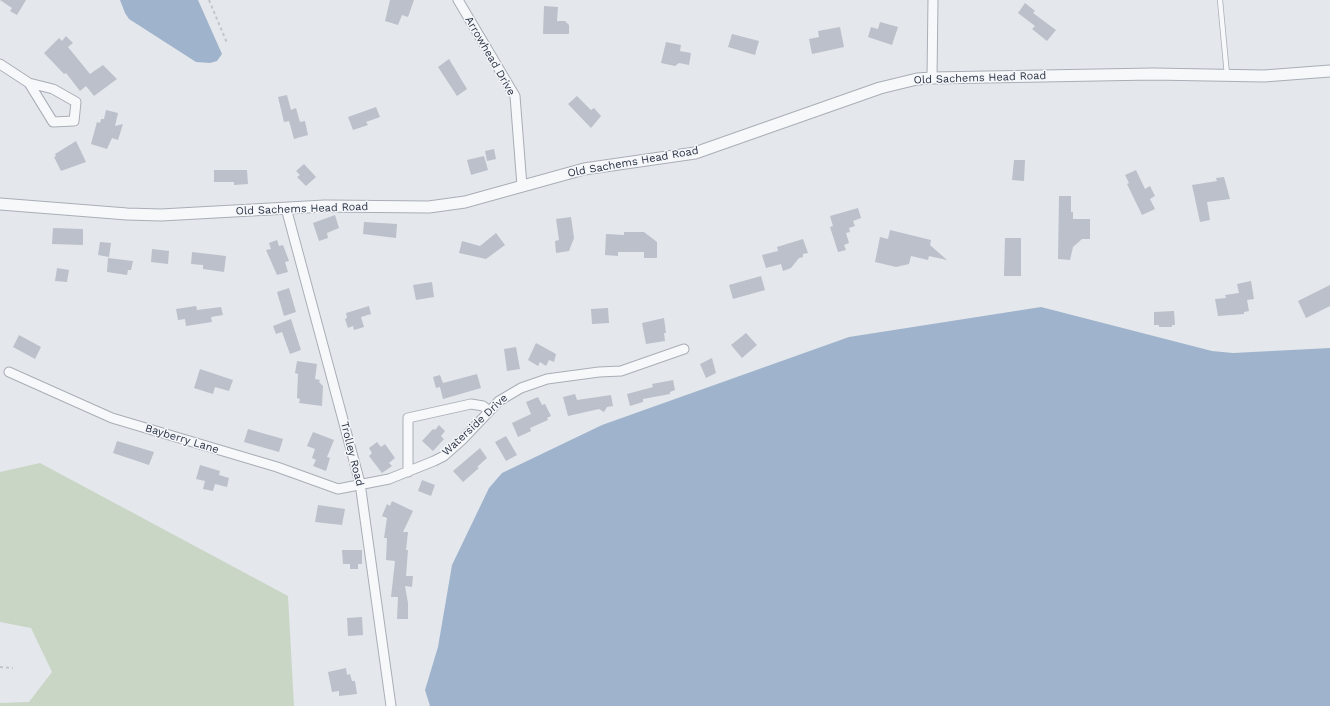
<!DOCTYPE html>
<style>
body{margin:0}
canvas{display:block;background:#e4e7ec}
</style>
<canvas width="1330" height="706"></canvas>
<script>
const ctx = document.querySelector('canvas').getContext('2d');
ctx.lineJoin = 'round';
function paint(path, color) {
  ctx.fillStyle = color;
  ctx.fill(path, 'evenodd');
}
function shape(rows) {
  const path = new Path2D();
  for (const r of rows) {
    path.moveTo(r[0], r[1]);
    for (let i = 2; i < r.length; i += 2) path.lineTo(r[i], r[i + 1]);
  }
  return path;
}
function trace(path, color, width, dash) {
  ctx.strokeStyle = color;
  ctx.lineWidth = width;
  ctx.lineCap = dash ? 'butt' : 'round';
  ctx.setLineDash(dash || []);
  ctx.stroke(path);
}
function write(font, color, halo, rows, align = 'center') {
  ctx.font = font + ' "Work Sans",sans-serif';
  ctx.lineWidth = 3;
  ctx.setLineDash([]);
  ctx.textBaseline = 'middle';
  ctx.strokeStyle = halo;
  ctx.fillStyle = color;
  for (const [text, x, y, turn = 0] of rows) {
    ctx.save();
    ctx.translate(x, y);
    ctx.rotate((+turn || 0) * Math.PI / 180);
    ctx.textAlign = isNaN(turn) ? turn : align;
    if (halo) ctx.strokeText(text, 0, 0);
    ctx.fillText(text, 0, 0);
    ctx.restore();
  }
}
paint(shape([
 [40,463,288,596,294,706,0,706,0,703,29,702,52,672,31,628,0,622,0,472]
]), '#c9d6c5');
paint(shape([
 [120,0,198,0,222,54,217,61,210,63,196,62,129,19,125,13],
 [1041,307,1212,351,1233,353,1330,348,1330,706,430,706,425,690,438,647,452,565,489,488,502,473,602,425,849,337]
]), '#9fb4cc');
paint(shape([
 [0,0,26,0,17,15,10,11,12,8],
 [390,0,414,0,408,17,402,15,398,25,385,21],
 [1025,3,1035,11,1033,13,1056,30,1047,41,1032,29,1035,26,1018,13],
 [544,6,558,7,557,21,565,21,569,25,569,34,543,34],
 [880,22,898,27,892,45,868,37,871,27,878,29],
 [840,27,844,47,812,54,809,39,819,37,818,31],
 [732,34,759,41,755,55,728,47],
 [66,36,73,43,68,47,90,74,103,65,117,79,94,96,86,86,80,91,66,73,64,74,44,53,59,38,62,41],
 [666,42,681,45,680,51,691,53,689,65,679,63,675,66,661,63],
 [449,59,467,89,457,96,438,67],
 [287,95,291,110,296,108,300,122,305,121,308,135,294,139,289,121,284,122,278,97],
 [577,96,591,110,594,108,601,116,591,128,568,104],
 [376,107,380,117,366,122,368,125,353,130,348,117],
 [106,110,118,113,115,126,123,124,118,140,112,138,107,149,91,144,97,122,100,123,101,119,104,119],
 [76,141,86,162,61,171,54,157,56,156,55,154],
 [494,149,496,159,487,161,485,151],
 [484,156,488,170,471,175,467,160],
 [1014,160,1025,160,1024,181,1012,180],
 [304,164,316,177,306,186,297,177,300,175,296,171],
 [214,170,247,170,248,184,234,185,234,182,214,182],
 [1136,170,1145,189,1150,186,1155,196,1150,199,1155,209,1142,215,1127,184,1129,183,1125,175],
 [1224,177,1230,199,1207,202,1210,220,1200,222,1192,185,1217,181,1216,178],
 [1059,196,1071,196,1071,212,1073,212,1073,219,1090,219,1090,239,1082,239,1073,247,1070,260,1058,259],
 [858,208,861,218,853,221,855,226,849,228,850,232,846,233,849,243,844,245,846,250,838,252,830,227,833,226,830,216],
 [335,215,339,228,327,233,328,238,319,241,313,223],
 [571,217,574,238,569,251,556,253,555,241,559,240,556,219],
 [364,222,397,224,396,238,363,234],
 [53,228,83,229,83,245,52,244],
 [890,230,931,240,930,245,947,260,929,256,928,260,911,256,909,264,896,267,875,262,880,237,888,239],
 [624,232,644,232,657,242,657,258,644,258,644,252,618,252,618,256,605,255,606,234,624,235],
 [496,233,505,245,486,259,459,253,462,241,480,246],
 [1005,238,1021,238,1021,276,1004,276],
 [803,239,808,253,803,254,803,257,799,258,791,268,783,271,781,264,766,268,762,255,778,251,777,247],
 [277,240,279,246,283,245,289,261,285,262,288,272,277,275,266,250,271,249,269,243],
 [100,242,111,243,109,257,98,255],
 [152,249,169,251,168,264,151,262],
 [192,252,226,256,224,272,203,269,203,265,191,264],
 [108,258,133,261,131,270,128,270,127,275,107,272],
 [57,268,69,270,67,282,55,281],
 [761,276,765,290,733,299,729,285],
 [1251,281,1254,299,1247,300,1249,311,1244,312,1244,314,1218,316,1215,299,1226,298,1225,295,1239,293,1237,284],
 [432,282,434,297,416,300,413,285],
 [1330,285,1330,306,1306,318,1298,301],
 [289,288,296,312,284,316,277,292],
 [196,306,197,310,221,307,223,315,211,317,212,322,186,326,185,319,178,320,176,309],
 [369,306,371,314,361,317,364,327,354,330,353,326,348,328,345,319,347,318,346,313],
 [608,308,609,323,592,324,591,309],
 [1174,311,1175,325,1172,325,1172,327,1159,327,1159,325,1154,325,1154,312],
 [664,318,666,333,664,333,665,341,646,344,642,323],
 [291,319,301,350,290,354,282,332,276,334,273,326],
 [746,333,757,345,742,358,731,345],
 [19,335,41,347,35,359,13,347],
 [536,343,556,354,554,362,549,360,546,366,540,362,538,366,528,360],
 [516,347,520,369,507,371,504,349],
 [712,358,716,373,706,378,700,364],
 [297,361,317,364,315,379,320,380,319,382,323,386,322,406,299,403,300,399,297,398,298,374,295,373],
 [200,369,233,380,229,391,215,387,213,394,194,388],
 [477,374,481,388,443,399,440,387,436,388,433,377,440,375,443,383],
 [673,380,675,390,670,392,670,394,643,399,643,402,630,406,627,394,653,387,652,384],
 [575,394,577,400,611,395,613,406,607,407,604,412,599,409,568,416,563,397],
 [538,397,542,405,545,404,551,416,547,418,548,420,530,428,531,431,518,437,512,423,531,414,526,402],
 [439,425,445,431,441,436,444,439,433,451,422,441,433,429,435,430],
 [248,429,283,439,279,452,244,442],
 [313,432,334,440,327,457,330,458,326,471,313,466,316,460,312,458,315,449,307,446],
 [506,436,517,455,506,461,495,442],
 [117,441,154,452,149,465,113,453],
 [377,442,381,447,385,444,395,458,389,463,392,466,382,473,369,456,372,453,369,448],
 [480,448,487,458,477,467,479,468,463,482,453,471],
 [200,465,220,471,219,475,229,478,227,487,215,484,213,491,203,489,205,481,196,479],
 [422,480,435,485,431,496,418,491],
 [392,501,413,511,403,532,408,532,406,550,408,550,406,576,413,576,412,587,405,586,408,603,408,619,397,619,398,597,391,597,395,561,386,560,387,538,384,538,387,518,382,516,387,504,390,506],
 [318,505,345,509,342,525,315,522],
 [342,550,362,550,362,564,358,564,358,569,350,569,350,564,343,564],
 [362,617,363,635,348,636,347,618],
 [346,668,347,675,350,674,352,681,355,681,357,694,339,696,339,691,332,692,328,672]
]), '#bbc0ca');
const service = shape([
 [1220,0,1227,75]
]);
const minor = shape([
 [458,0,515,96,522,186],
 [0,64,29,83,53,89,76,102,74,121,53,122,29,83],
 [932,78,933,0],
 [286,208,360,483,391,706],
 [9,372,112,418,277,467,338,489,389,479,434,461,444,456,462,440,499,401,521,388,547,379,599,372,621,371,684,349],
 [408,472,408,418,471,404,483,406,489,411]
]);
const tertiary = shape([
 [0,204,127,214,161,215,325,206,429,207,465,202,584,169,695,153,880,88,917,79,932,78,1153,74,1264,76,1330,71]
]);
trace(service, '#a9aeb7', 6);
trace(minor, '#a9aeb7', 11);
trace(tertiary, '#a9aeb7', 13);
trace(shape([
 [209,0,227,43],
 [0,667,13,668]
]), '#c2c5cb', 2, [3, 3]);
trace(service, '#f7f8fa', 4.5);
trace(minor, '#f7f8fa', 9);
trace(tertiary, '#f7f8fa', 11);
write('11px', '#2b3445', '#f4f6f9', [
 ["Arrowhead Drive",490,56,60],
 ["Old Sachems Head Road",980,78,-2],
 ["Old Sachems Head Road",633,162,-10],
 ["Old Sachems Head Road",302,209,-2],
 ["Waterside Drive",475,425,-43],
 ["Bayberry Lane",182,439,17],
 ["Trolley Road",352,454,76]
]);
</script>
